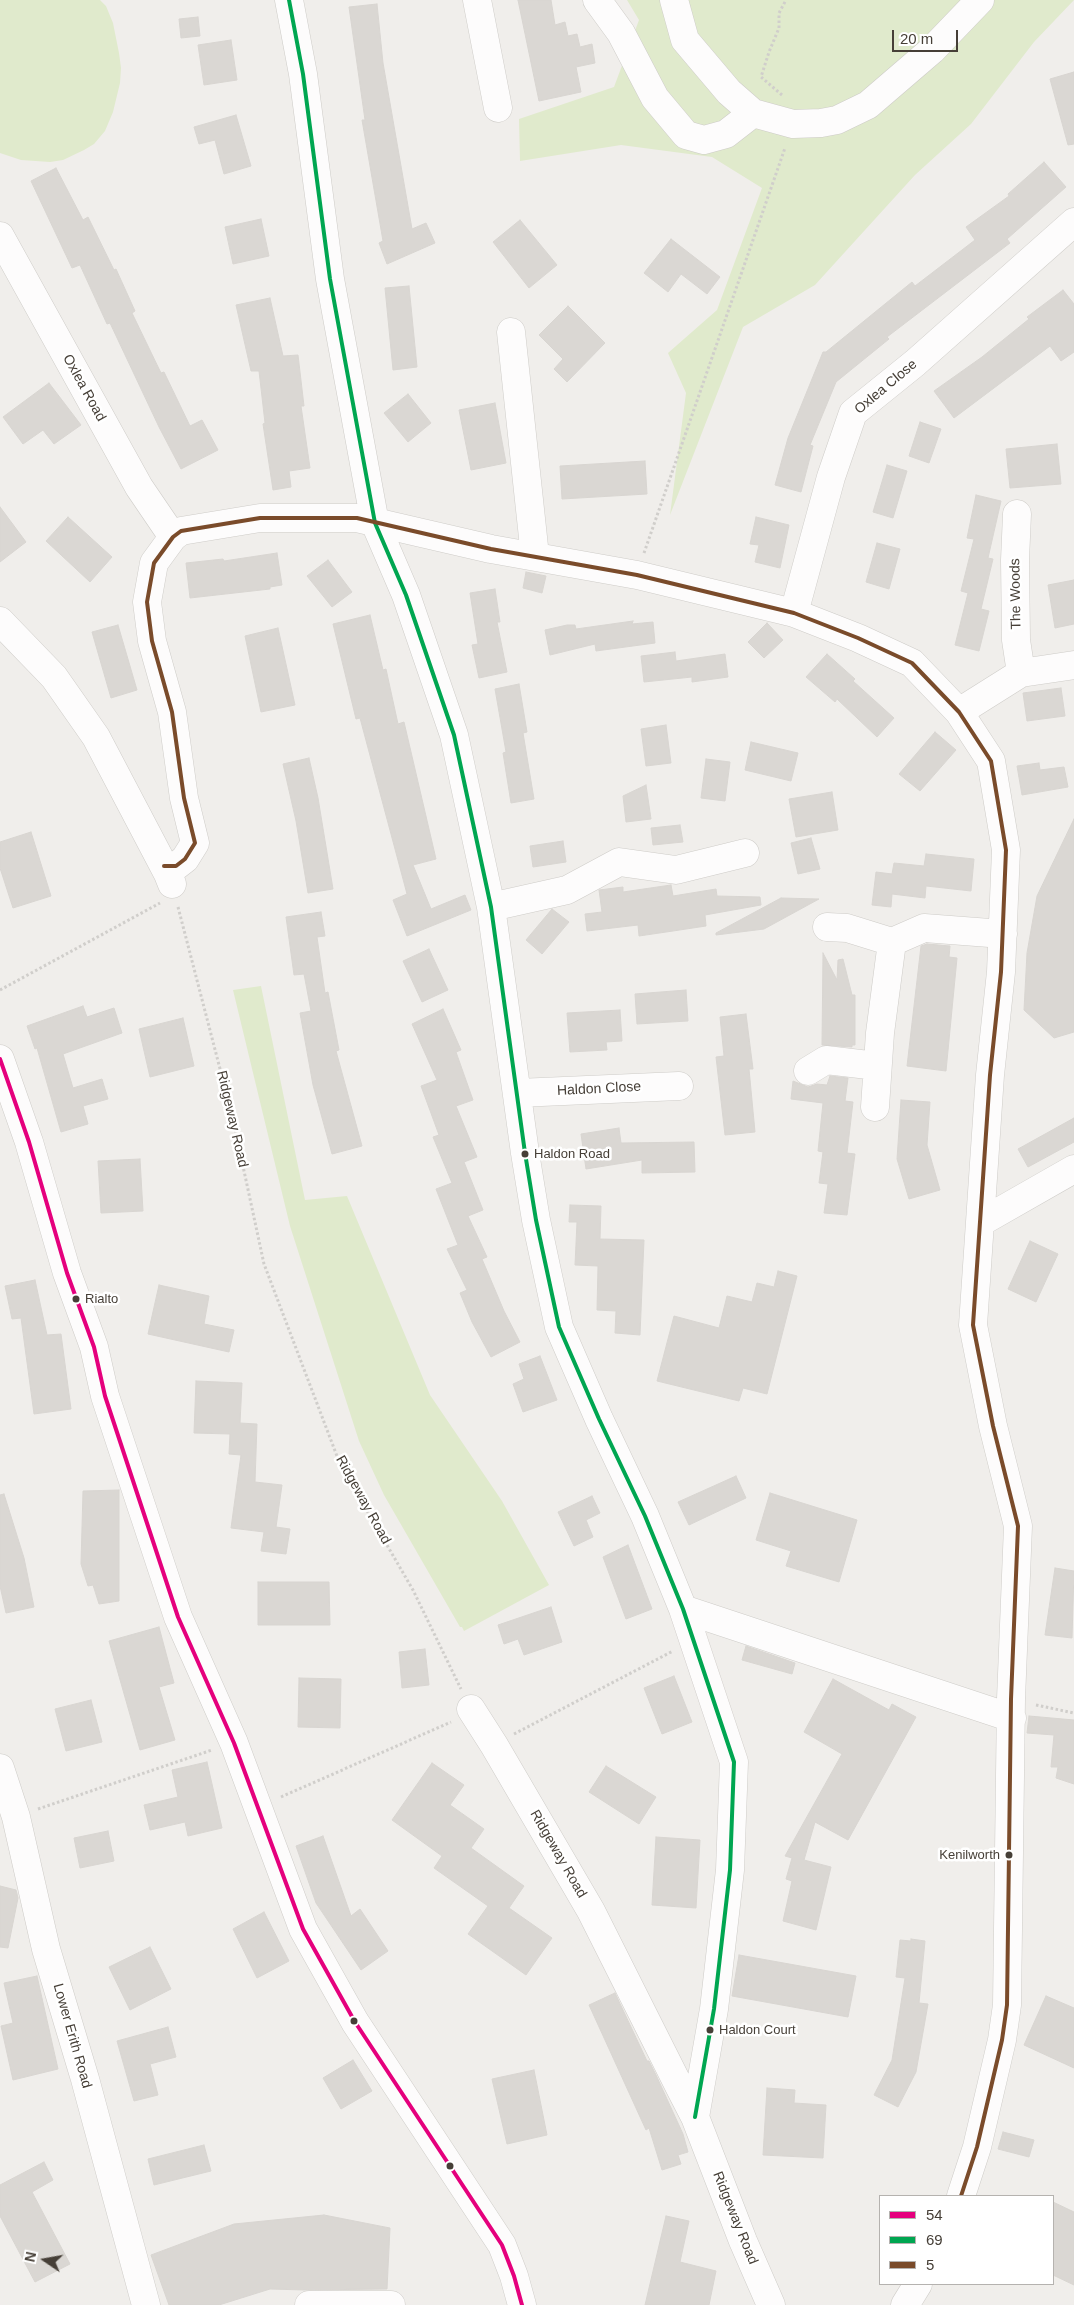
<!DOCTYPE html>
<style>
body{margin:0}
#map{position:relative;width:1074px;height:2305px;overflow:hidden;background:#f0eeeb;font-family:Helvetica,sans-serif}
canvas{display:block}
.legend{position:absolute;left:879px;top:2195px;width:175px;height:90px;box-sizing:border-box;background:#fff;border:1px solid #b5b2af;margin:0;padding:6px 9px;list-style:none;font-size:15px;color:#463f37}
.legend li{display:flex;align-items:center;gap:10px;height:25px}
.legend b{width:25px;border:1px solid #b5b2af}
.north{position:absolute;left:20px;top:2235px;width:50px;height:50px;-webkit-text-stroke:4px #fff;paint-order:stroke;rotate:282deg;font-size:14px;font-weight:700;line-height:20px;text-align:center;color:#463f37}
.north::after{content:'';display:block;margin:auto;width:18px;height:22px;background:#463f37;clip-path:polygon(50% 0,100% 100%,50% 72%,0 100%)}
.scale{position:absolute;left:892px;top:30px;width:66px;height:22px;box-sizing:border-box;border:2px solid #463f37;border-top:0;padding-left:6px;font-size:15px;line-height:18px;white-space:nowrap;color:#463f37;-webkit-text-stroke:4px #fff;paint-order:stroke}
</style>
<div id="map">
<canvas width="1074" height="2305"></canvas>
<ul class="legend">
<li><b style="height:6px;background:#e5007d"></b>54</li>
<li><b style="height:6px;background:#00a651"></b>69</li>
<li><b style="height:6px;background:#7a4b2a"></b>5</li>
</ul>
<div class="north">N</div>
<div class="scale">20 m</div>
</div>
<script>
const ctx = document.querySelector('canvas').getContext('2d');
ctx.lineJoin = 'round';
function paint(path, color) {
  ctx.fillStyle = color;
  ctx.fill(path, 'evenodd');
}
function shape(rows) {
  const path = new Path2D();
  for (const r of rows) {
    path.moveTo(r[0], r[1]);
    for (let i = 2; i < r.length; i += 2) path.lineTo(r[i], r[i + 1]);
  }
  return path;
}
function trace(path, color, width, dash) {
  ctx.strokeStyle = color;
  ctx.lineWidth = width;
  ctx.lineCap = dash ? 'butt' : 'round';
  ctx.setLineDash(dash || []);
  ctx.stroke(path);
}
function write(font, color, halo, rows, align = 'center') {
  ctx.font = font + ' Helvetica,sans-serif';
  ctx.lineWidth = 5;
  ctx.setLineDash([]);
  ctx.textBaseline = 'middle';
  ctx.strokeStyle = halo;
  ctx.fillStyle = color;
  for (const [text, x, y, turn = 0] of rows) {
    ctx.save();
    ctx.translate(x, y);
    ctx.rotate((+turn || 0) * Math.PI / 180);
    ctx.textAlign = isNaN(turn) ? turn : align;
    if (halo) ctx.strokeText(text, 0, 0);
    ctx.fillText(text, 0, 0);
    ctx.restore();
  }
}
paint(shape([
 [0,0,100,0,106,6,113,23,119,53,121,68,120,83,113,112,105,131,94,144,84,150,63,160,50,162,21,160,0,153],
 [627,0,1074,0,1034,42,971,124,915,175,815,285,743,327,670,515,686,393,668,353,717,310,762,188,712,157,621,145,520,161,519,119,614,87,639,20],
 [261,986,305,1200,347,1196,430,1395,502,1501,549,1585,464,1631,462,1627,460,1627,384,1495,359,1441,290,1226,233,990]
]), '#e0eacc');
const building = shape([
 [518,0,551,0,555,25,565,22,568,36,577,34,580,47,592,44,595,63,576,67,581,92,539,101,518,0],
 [377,4,383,63,412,229,426,223,435,243,387,264,379,243,383,241,362,120,365,120,349,7,377,4],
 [198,17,200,36,181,38,179,19,198,17],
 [231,40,237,80,204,85,198,45,231,40],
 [1074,72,1074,144,1068,145,1050,79,1074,72],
 [236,115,251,166,224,174,215,140,199,144,194,127,236,115],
 [1044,162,1066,187,1007,239,1010,243,887,337,889,339,836,382,810,445,813,446,801,492,775,485,788,438,823,352,826,352,912,282,915,286,975,240,966,227,1009,196,1008,194,1044,162],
 [56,168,83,220,88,217,114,270,116,269,135,311,132,313,161,373,164,372,190,426,202,420,218,450,181,469,159,427,110,323,107,324,80,265,72,268,31,181,56,168],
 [261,219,269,256,233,264,225,227,261,219],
 [520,220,557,265,529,288,493,242,520,220],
 [671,239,720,277,707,294,681,274,668,292,644,273,671,239],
 [409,286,417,367,393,370,385,288,409,286],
 [1063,290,1074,304,1074,352,1061,361,1050,346,954,418,934,391,982,357,1029,319,1027,317,1063,290],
 [270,298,283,356,298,355,304,406,301,406,310,468,289,471,291,487,273,490,263,424,265,423,259,371,251,371,236,305,270,298],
 [568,306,605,343,567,382,554,369,563,359,539,335,568,306],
 [49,383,81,425,54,444,43,430,23,444,3,417,49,383],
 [408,394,431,423,408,442,384,413,408,394],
 [495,403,506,463,471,470,459,410,495,403],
 [920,422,941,429,929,463,909,456,920,422],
 [1057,444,1061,484,1010,488,1006,449,1057,444],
 [645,461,647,494,562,499,560,466,645,461],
 [887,465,907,471,893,518,873,512,887,465],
 [976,495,1001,501,988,558,993,559,981,609,989,611,979,651,955,645,968,593,961,591,974,539,967,538,976,495],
 [0,507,26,542,0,562,0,507],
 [68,517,112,557,90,582,46,541,68,517],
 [756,517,789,525,780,568,755,562,759,545,750,544,756,517],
 [877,543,900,549,889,589,866,582,877,543],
 [277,553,282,585,270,587,270,589,190,598,186,563,223,559,224,561,277,553],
 [328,560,352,592,332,607,307,576,328,560],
 [526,572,546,576,542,593,523,588,526,572],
 [1074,580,1074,624,1055,628,1048,585,1074,580],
 [495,589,500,622,497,622,507,672,479,678,472,645,478,644,470,593,495,589],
 [370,615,383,670,386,669,398,724,404,722,436,859,413,865,431,909,465,895,471,910,407,936,393,900,407,894,360,718,356,719,333,624,370,615],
 [633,621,632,624,653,622,655,643,596,651,595,644,550,655,545,630,567,625,575,625,576,629,633,621],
 [767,623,783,640,764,658,748,642,767,623],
 [118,625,137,690,111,698,92,632,118,625],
 [278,628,295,705,261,712,245,636,278,628],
 [675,652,676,661,725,654,728,677,692,682,692,677,644,682,641,656,675,652],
 [827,654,855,679,853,681,894,718,877,737,837,699,835,702,806,677,827,654],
 [519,684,527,732,523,733,534,799,511,803,503,753,506,752,495,689,519,684],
 [1061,688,1065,716,1027,721,1023,693,1061,688],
 [666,725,671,763,646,766,641,729,666,725],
 [935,732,956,750,920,791,899,774,935,732],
 [751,742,798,753,791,781,745,770,751,742],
 [309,758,318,798,333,889,308,893,296,821,283,764,309,758],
 [706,759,730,762,725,801,701,798,706,759],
 [1039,763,1040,770,1064,767,1068,787,1022,795,1017,766,1039,763],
 [646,785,651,819,626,822,623,796,646,785],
 [832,792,838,830,796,837,789,799,832,792],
 [1074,819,1074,1032,1054,1038,1024,1010,1027,953,1037,896,1074,819],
 [680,825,683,842,653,845,651,828,680,825],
 [31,832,51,896,13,908,0,868,0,842,31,832],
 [811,838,820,869,798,874,791,843,811,838],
 [563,841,566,862,533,867,530,846,563,841],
 [926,854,974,859,971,891,926,886,925,898,892,894,891,907,872,905,876,872,892,874,894,863,924,866,926,854],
 [671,885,673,896,716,889,717,896,760,897,761,905,705,915,706,926,673,931,639,936,638,925,587,931,585,914,602,912,599,890,623,887,623,892,671,885],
 [781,898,819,899,764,929,716,935,716,933,781,898],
 [552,909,569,922,542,954,526,940,552,909],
 [321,912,325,936,317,937,325,993,328,992,339,1050,336,1051,362,1146,332,1154,313,1085,300,1013,311,1011,304,974,294,975,286,917,321,912],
 [927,944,950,946,949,957,957,958,946,1071,907,1066,921,946,927,944],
 [429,949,448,990,422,1002,403,961,429,949],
 [823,953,837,980,838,960,843,959,852,995,855,995,855,1045,852,1045,852,1047,822,1045,823,953],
 [686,990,688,1021,637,1024,635,994,686,990],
 [83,1006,87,1017,114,1008,122,1033,63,1054,73,1088,102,1079,108,1099,83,1106,88,1124,61,1132,37,1048,35,1049,27,1026,83,1006],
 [443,1009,461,1050,456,1052,473,1100,456,1106,477,1157,464,1162,483,1210,468,1216,487,1257,482,1259,504,1311,520,1342,491,1357,472,1322,460,1293,467,1290,447,1249,458,1245,436,1189,452,1183,433,1137,439,1135,421,1086,437,1080,412,1024,443,1009],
 [620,1010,622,1041,606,1042,607,1050,570,1052,567,1013,620,1010],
 [746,1014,753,1069,749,1069,755,1132,725,1135,716,1057,724,1056,720,1017,746,1014],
 [183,1018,194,1066,150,1077,139,1029,183,1018],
 [830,1076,848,1078,845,1101,853,1102,847,1153,855,1154,847,1215,824,1213,828,1184,819,1183,823,1152,818,1151,823,1103,791,1099,793,1081,808,1087,817,1084,827,1085,830,1076],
 [901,1100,930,1102,927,1145,940,1190,909,1199,897,1159,901,1100],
 [1074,1118,1074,1142,1028,1167,1018,1149,1074,1118],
 [619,1128,621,1143,694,1142,695,1172,642,1173,642,1160,586,1169,581,1134,619,1128],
 [140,1159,143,1211,101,1213,98,1161,140,1159],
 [570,1205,601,1206,600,1239,644,1240,640,1335,615,1333,616,1311,597,1310,598,1266,575,1265,577,1222,569,1222,570,1205],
 [1030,1241,1058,1254,1036,1302,1008,1289,1030,1241],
 [778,1271,797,1276,767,1394,743,1388,739,1401,657,1381,674,1316,719,1328,727,1296,752,1302,757,1283,774,1287,778,1271],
 [35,1280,47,1335,61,1334,71,1409,34,1414,21,1318,12,1319,5,1286,35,1280],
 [159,1285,209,1296,204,1324,234,1330,229,1352,148,1334,159,1285],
 [540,1356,557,1400,523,1412,513,1384,524,1379,519,1364,540,1356],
 [196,1381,242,1383,240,1423,257,1424,255,1482,282,1485,276,1527,290,1529,286,1554,261,1551,264,1532,231,1528,241,1455,229,1454,230,1434,194,1433,196,1381],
 [736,1476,746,1498,689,1525,678,1502,736,1476],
 [119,1490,119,1601,99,1604,93,1585,88,1586,81,1564,83,1491,119,1490],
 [770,1493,857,1520,839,1582,786,1566,791,1551,756,1540,770,1493],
 [4,1494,24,1558,34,1607,6,1613,0,1586,0,1495,4,1494],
 [592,1496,600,1513,586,1520,593,1537,574,1546,558,1512,592,1496],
 [628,1545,652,1609,626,1619,603,1557,628,1545],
 [1055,1568,1074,1571,1072,1638,1045,1635,1055,1568],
 [258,1582,329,1582,330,1625,258,1625,258,1582],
 [551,1607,562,1642,524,1655,518,1639,504,1644,498,1625,551,1607],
 [159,1627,174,1683,159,1687,175,1740,140,1750,109,1641,159,1627],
 [746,1646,795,1663,792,1674,742,1660,746,1646],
 [425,1649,429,1685,402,1688,399,1652,425,1649],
 [674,1676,692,1722,662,1734,644,1688,674,1676],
 [299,1678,341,1679,340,1728,298,1727,299,1678],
 [833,1679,889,1710,892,1704,916,1717,848,1840,815,1822,804,1860,831,1867,816,1930,783,1921,792,1881,786,1879,792,1858,785,1856,842,1754,804,1732,833,1679],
 [91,1700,102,1742,66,1751,55,1709,91,1700],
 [1029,1716,1074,1720,1074,1784,1056,1778,1058,1767,1051,1767,1054,1735,1027,1733,1029,1716],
 [207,1762,222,1828,188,1836,185,1822,150,1830,144,1805,178,1797,172,1770,207,1762],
 [432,1763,464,1785,450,1805,484,1829,471,1848,524,1886,509,1908,552,1938,526,1975,468,1934,488,1906,434,1868,442,1856,392,1820,432,1763],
 [606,1766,656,1797,639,1824,589,1792,606,1766],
 [108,1831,114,1861,80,1868,74,1838,108,1831],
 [323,1836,351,1916,360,1909,388,1951,361,1970,316,1903,296,1846,323,1836],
 [656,1837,700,1840,696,1908,652,1905,656,1837],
 [0,1886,16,1890,18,1898,8,1948,0,1947,0,1886],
 [264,1912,289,1961,257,1978,233,1929,264,1912],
 [911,1939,925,1941,919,2003,928,2004,916,2072,898,2107,874,2095,892,2060,905,1978,896,1977,900,1940,911,1941,911,1939],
 [150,1947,171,1989,130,2010,109,1967,150,1947],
 [739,1955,856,1976,848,2017,732,1996,739,1955],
 [37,1976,58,2069,13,2080,1,2026,13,2023,4,1983,37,1976],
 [615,1993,647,2061,649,2061,656,2075,683,2134,688,2152,678,2155,681,2164,662,2170,649,2128,646,2130,589,2005,615,1993],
 [1046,1996,1074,2008,1074,2068,1024,2045,1046,1996],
 [168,2027,176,2057,150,2064,158,2095,134,2101,117,2041,168,2027],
 [353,2060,372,2091,341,2109,323,2078,353,2060],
 [534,2070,547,2135,507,2144,492,2079,534,2070],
 [767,2088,795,2090,794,2103,826,2105,823,2158,763,2155,767,2088],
 [1003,2132,1034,2140,1029,2157,998,2149,1003,2132],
 [204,2145,211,2171,154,2185,148,2159,204,2145],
 [44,2162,53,2180,32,2192,70,2264,35,2282,0,2216,0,2185,44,2162],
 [1053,2202,1074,2212,1074,2285,1053,2275,1053,2202],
 [324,2215,390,2228,387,2289,305,2290,270,2289,219,2305,169,2305,151,2255,234,2224,324,2215],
 [666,2216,689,2221,680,2262,716,2271,709,2305,645,2305,666,2216]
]);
paint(building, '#dad7d3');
trace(building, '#d8d5d1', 1);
const minor = shape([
 [289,0,303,74,330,279,375,523,406,595,454,735,491,907,525,1153,536,1220,559,1327,599,1419,645,1516,683,1609,734,1762,730,1870,714,2009,695,2117],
 [477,0,498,108],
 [597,0,621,33,655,98,686,135,704,140,726,134,753,113],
 [674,0,685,40,729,92,753,113,793,124,821,123,837,120,868,105,932,50,980,0],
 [0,236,139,487,173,537],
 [511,332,535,556],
 [1017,514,1015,560,1016,640,1021,673],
 [794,613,831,477,853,413,915,363,1074,222],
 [0,621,54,677,96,737,168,874,172,884],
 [959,712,1021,673,1074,665],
 [164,866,176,866,185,859,195,843,184,798,172,712,152,641,147,602,154,563,173,537,181,531,260,518,357,518,491,549,637,575,794,613,858,638,912,663,959,712,991,761,1006,850,1001,972,990,1075,973,1325,993,1426,1018,1526,1011,1699,1007,2005,1002,2040,977,2147,961,2196],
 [491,907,567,890,619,862,676,870,745,853],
 [827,927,847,928,892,942,924,928,1003,934],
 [0,1059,29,1142,67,1273,94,1347,105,1396,178,1617,234,1743,303,1929,355,2022,502,2245,514,2276,522,2305],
 [808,1071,826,1060,877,1066],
 [518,1093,679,1086],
 [875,1107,880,1033,892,942],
 [981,1222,1074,1169],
 [683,1609,1012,1718],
 [471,1709,494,1745,591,1911,680,2088,695,2117,743,2241,771,2305],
 [0,1768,16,1817,46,1949,85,2079,146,2305],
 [309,2305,391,2305],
 [905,2305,918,2284]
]);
trace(minor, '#ceccc8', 29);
trace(shape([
 [782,95,761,77,769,52,779,28,779,13,786,0],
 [644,553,785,148],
 [178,907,232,1115,264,1264,340,1464,413,1590,461,1689],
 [0,990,160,903],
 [1036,1705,1074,1713],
 [514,1734,673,1651],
 [281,1797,451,1722],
 [38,1809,212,1750]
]), '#d0cecb', 3, [2.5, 2.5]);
trace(minor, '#fdfcfc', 28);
trace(shape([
 [0,1059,29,1142,67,1273,94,1347,105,1396,178,1617,234,1743,303,1929,355,2022,502,2245,514,2276,522,2305]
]), '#e5007d', 4);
trace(shape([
 [289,0,303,74,330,279,375,523,406,595,454,735,491,907,525,1153,536,1220,559,1327,599,1419,645,1516,683,1609,734,1762,730,1870,714,2009,695,2117]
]), '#00a651', 4);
trace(shape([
 [164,866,176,866,185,859,195,843,184,798,172,712,152,641,147,602,154,563,173,537,181,531,260,518,357,518,491,549,637,575,794,613,858,638,912,663,959,712,991,761,1006,850,1001,972,990,1075,973,1325,993,1426,1018,1526,1011,1699,1007,2005,1002,2040,977,2147,961,2196]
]), '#7a4b2a', 4);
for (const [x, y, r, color] of [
 [525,1154,4.5,"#463f37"],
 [76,1299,4.5,"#463f37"],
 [1009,1855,4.5,"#463f37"],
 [354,2021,4.5,"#463f37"],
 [710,2030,4.5,"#463f37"],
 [450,2166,4.5,"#463f37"]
]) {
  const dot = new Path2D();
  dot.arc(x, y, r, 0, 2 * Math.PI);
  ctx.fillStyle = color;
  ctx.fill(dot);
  trace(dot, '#fff', 2);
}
write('13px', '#463f37', '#fff', [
 ["Haldon Road",534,1154],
 ["Rialto",85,1299],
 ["Kenilworth",1000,1855,"right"],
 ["Haldon Court",719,2030]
], 'left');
write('14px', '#463f37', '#fff', [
 ["Oxlea Close",886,387,-40],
 ["Oxlea Road",84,388,61],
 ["The Woods",1016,594,-91],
 ["Haldon Close",599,1089,-3],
 ["Ridgeway Road",232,1119,77],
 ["Ridgeway Road",363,1500,61],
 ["Ridgeway Road",558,1854,60],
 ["Lower Erith Road",72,2036,74],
 ["Ridgeway Road",735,2218,68]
]);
</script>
